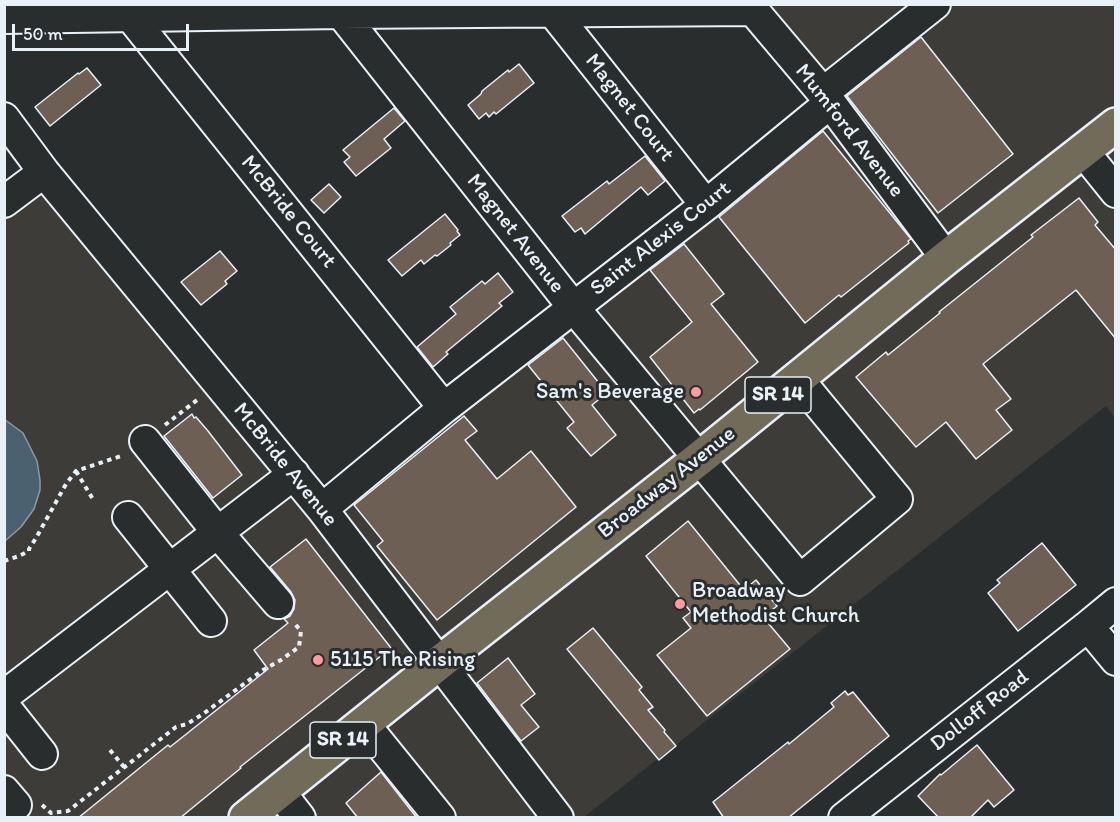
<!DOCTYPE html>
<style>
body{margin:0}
#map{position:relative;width:1120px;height:822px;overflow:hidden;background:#2a2d2e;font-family:Itim,sans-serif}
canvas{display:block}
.frame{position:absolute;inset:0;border:6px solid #e8f1f8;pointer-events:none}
.scale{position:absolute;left:12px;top:24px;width:177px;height:27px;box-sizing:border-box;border:3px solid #e8f1f8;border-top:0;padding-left:8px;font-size:18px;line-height:21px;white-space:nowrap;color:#e8f1f8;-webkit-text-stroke:4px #2a2d2e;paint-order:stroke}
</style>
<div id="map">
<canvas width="1120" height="822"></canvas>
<div class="frame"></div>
<div class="scale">50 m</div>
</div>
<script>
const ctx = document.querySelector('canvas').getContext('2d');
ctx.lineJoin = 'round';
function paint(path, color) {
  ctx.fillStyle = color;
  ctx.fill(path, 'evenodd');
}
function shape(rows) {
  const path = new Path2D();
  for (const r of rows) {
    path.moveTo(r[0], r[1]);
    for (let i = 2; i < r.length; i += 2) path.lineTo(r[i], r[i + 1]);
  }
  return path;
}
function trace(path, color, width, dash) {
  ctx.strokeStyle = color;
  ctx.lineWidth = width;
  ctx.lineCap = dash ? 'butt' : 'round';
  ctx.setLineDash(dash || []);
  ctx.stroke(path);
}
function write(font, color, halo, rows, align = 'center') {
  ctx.font = font + ' Itim,sans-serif';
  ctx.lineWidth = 6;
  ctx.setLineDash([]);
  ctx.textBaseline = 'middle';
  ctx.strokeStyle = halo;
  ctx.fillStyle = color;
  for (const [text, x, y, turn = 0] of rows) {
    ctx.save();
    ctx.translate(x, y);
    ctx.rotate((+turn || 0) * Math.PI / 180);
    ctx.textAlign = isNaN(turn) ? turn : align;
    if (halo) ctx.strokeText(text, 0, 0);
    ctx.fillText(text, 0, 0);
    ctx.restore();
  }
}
paint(shape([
 [5,5,1115,5,1115,418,1106,406,584,817,5,817,4,214,65,171,326,489,812,103,744,23]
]), '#3e3c39');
const water = shape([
 [4,419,23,433,37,461,40,480,40,490,34,509,21,527,5,541,4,419]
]);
paint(water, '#4c616f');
trace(water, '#8a9ba6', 1.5);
const building = shape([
 [921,37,1013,154,938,213,847,96,921,37],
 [519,64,534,83,496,114,494,112,489,117,486,113,479,119,468,105,481,94,482,91,508,70,509,72,519,64],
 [87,68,101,85,50,126,35,107,78,73,79,74,87,68],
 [394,108,405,121,384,139,391,148,356,176,344,162,350,157,343,150,394,108],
 [823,131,911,239,908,241,909,243,841,297,839,295,805,323,719,217,823,131],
 [645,156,665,181,648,195,641,187,585,234,581,228,575,232,562,216,607,181,609,184,645,156],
 [329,184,341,197,324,213,311,200,329,184],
 [1079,198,1098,222,1095,225,1116,250,1116,339,1076,290,983,364,1011,399,996,410,1012,430,976,459,946,422,916,447,856,377,886,352,888,355,940,313,939,312,1033,237,1031,235,1079,198],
 [445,214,458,230,457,231,460,235,450,243,451,245,437,256,435,255,424,264,421,260,402,276,388,260,445,214],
 [684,244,724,294,711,304,758,362,700,410,699,409,694,413,650,357,692,322,650,270,684,244],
 [220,251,237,271,225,281,227,284,201,305,181,282,220,251],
 [498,273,513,292,499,303,502,306,446,352,448,354,433,367,417,347,456,314,450,307,482,281,485,284,498,273],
 [563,338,607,393,592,405,616,435,591,456,567,428,574,422,528,365,563,338],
 [192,414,194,418,196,417,208,431,242,475,213,498,164,436,192,414],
 [464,416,477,431,465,440,497,479,531,451,576,507,437,620,377,546,383,541,354,505,464,416],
 [688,521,744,590,756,580,777,606,763,617,790,649,707,716,657,655,691,628,683,618,691,612,646,556,688,521],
 [306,539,391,648,240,767,241,768,180,818,78,818,168,745,170,747,268,669,254,650,288,623,284,619,290,616,294,609,295,600,291,592,270,567,306,539],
 [1042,543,1076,585,1018,631,988,593,1000,583,997,580,1042,543],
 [593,628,642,687,639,690,653,707,648,710,665,730,664,732,676,746,659,760,567,649,593,628],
 [508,658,535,694,521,705,539,727,521,741,477,683,508,658],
 [845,691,848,695,853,692,889,736,788,818,724,818,713,802,788,742,789,744,834,707,831,703,845,691],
 [977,745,1014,790,994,807,988,800,970,818,939,818,918,796,940,774,941,775,977,745],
 [381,772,417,818,358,818,346,803,381,772]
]);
paint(building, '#6e5f54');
trace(building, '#e8f1f8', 1.5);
const minor = shape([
 [341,4,341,13,574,308,800,580,897,499,798,379],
 [753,4,753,10,823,93,946,258],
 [553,12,706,205],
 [131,17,444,408],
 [4,18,341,13,753,10],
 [823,93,935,4],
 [4,118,44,172,322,509,558,818],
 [1083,151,1116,192],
 [4,202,44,172],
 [145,441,218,533,278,603],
 [322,509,444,408,706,205,830,103],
 [128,517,211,621],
 [1088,626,1116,660],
 [4,696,294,474],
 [4,706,42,754],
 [364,724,440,818],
 [4,791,16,805],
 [279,791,300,818],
 [844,818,1088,626,1116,603]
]);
const major = shape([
 [246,818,439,663,700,458,946,258,1116,125]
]);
trace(minor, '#e8f1f8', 34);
trace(major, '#e8f1f8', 38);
trace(shape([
 [165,425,197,400],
 [76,471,94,501],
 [4,561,19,556,29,551,29,549,36,538,66,484,76,471,124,455],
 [110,750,124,767],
 [42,805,51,813,68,811,176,727,187,724,203,714,263,670,281,660,299,647,301,631,294,623]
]), '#e8f1f8', 4, [4.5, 4.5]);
trace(minor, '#2a2d2e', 30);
trace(major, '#726b5a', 33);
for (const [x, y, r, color] of [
 [696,392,6,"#ff9aa2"],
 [680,604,6,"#ff9aa2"],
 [318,660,6,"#ff9aa2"]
]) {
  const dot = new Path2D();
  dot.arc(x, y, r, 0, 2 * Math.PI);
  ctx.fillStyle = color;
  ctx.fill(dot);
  trace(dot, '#2a2d2e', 2);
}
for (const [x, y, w] of [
 [778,395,66],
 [343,740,66]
]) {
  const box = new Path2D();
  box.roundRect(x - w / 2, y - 18, w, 36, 4.5);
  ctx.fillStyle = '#2a2d2e';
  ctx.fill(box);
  trace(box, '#e8f1f8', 1.5);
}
write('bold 21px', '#e8f1f8', null, [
 ["SR 14",778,395],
 ["SR 14",343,740]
]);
write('22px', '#e8f1f8', '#2a2d2e', [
 ["Magnet Court",629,108,52],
 ["Mumford Avenue",849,131,52],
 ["McBride Court",288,212,51],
 ["Magnet Avenue",515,234,52],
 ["Saint Alexis Court",661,239,-38],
 ["McBride Avenue",285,465,51],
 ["Broadway Avenue",667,483,-38],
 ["Dolloff Road",980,711,-38]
]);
write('22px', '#e8f1f8', '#2a2d2e', [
 ["Sam's Beverage",684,392,"right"],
 ["Broadway",692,591],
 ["Methodist Church",692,616],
 ["5115 The Rising",330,660]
], 'left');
</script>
